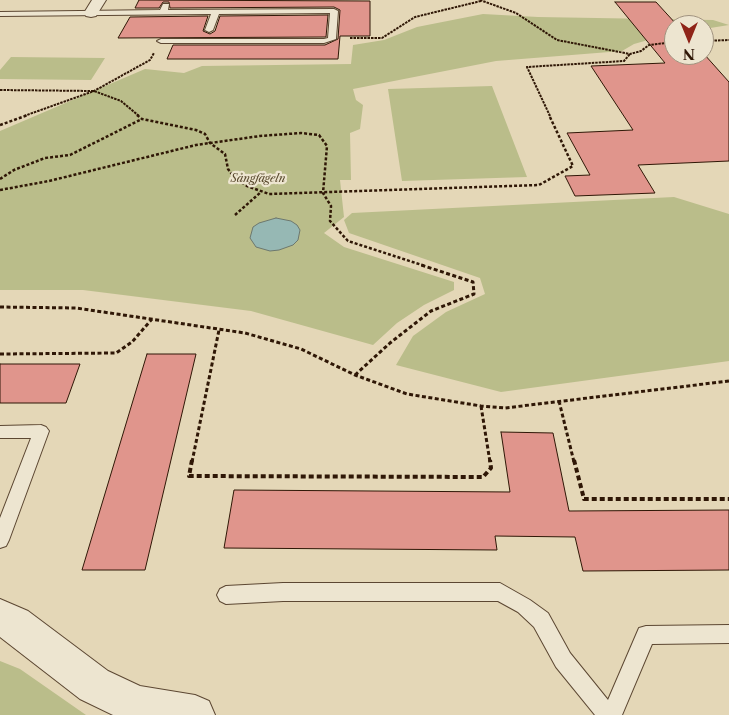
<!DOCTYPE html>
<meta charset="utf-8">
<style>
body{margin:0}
#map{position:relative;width:729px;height:715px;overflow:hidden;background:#e4d7b7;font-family:"Libre Caslon Text",serif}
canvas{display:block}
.north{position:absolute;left:664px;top:15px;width:50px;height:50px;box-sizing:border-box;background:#ede5d0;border:1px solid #a1937f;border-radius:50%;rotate:180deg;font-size:14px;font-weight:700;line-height:20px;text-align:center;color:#2f1706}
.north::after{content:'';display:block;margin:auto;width:18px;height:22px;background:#8f2418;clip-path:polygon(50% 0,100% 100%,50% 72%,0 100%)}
</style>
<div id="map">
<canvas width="729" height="715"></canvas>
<div class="north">N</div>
</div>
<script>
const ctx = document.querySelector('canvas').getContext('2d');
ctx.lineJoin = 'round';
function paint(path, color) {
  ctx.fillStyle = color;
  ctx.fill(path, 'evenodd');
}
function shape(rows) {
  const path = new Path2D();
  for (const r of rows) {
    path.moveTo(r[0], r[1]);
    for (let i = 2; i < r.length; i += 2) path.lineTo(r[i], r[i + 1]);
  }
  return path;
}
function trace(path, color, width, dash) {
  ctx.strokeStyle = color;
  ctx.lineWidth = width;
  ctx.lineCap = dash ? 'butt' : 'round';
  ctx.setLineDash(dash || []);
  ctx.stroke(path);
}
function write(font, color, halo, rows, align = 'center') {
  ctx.font = font + ' "Libre Caslon Text",serif';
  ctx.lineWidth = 4.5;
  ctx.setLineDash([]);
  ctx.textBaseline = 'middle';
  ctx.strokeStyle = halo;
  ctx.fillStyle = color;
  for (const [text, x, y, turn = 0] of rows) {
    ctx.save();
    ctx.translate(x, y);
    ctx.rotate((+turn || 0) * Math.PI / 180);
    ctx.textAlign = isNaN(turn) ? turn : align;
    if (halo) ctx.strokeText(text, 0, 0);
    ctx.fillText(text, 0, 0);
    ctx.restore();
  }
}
paint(shape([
 [483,14,538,17,713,20,729,25,704,29,704,25,674,25,655,38,634,44,622,51,496,61,353,89,356,100,363,105,360,129,350,133,351,180,340,180,344,217,324,233,344,247,454,282,454,290,424,305,397,323,373,345,251,311,83,290,0,290,0,131,145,69,184,73,202,66,351,64,353,45,384,40,417,27],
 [11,57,104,58,105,58,91,80,0,79,0,70],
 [492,86,527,177,402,181,388,89],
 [674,197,729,214,729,361,501,392,396,365,413,336,446,312,485,294,480,278,349,233,344,220,352,213],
 [0,661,20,669,86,715,0,715]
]), '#babd8a');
const water = shape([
 [276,218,291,221,297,225,300,230,298,240,293,245,279,250,270,251,256,247,250,238,253,227,259,223,276,218]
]);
paint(water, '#96b8b4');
trace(water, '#6d786e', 1);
const building = shape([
 [139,0,370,1,370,36,340,36,338,59,167,59,173,45,325,45,338,39,340,10,334,7,170,8,169,2,163,2,159,8,135,8,139,0],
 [615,2,656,2,677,25,674,25,674,55,704,54,729,82,729,161,638,165,655,193,575,196,565,176,590,175,567,133,633,130,591,66,665,63,615,2],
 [328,15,326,37,324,37,118,38,130,17,208,16,203,31,210,34,215,31,220,16,328,15],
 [147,354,196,354,145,570,82,570,147,354],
 [0,364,80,364,66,403,0,403,0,364],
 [501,432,553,433,569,511,729,510,729,570,583,571,575,537,495,536,497,550,224,548,234,490,510,492,501,432]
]);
paint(building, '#e0958c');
trace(building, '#2f1706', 1);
const service = shape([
 [163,4,169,4,168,10,334,9,338,11,336,39,324,43,161,43,157,41,161,39,324,39,328,38,330,13,219,14,213,30,209,32,205,30,211,14,0,16,0,12,160,10,163,4],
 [41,425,46,427,49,431,9,540,6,546,0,548,0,518,31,438,0,438,0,426,41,425],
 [283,583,500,583,530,600,548,613,570,653,608,700,639,628,646,626,729,625,729,643,652,644,622,715,595,715,556,667,534,627,518,612,498,601,283,601,226,604,220,601,217,595,220,589,226,586,283,583]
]);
const minor = shape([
 [92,0,106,0,96,16,91,17,86,16,84,13,92,0],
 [0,599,28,611,108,671,140,686,195,695,209,701,215,715,113,715,80,699,0,637,0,599]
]);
trace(service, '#5c4732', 2);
trace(minor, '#5c4732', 2);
trace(shape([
 [480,0,516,13,557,40,630,54,641,51,649,45,674,42],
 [350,38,382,38,415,17,481,1],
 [704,41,729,40],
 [0,90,94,91,121,101,139,116],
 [24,116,94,91,150,60,154,53],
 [550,116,527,67,624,61,630,54]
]), '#2f1706', 2, [2.5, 1]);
trace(shape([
 [137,115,142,119,196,130,205,134,210,143,225,154,228,169,234,177,247,186,269,194,539,185,573,166,549,115],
 [0,125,28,115],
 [0,179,14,170,45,158,70,155,142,119],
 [0,190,49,181,196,145,260,136,301,133,319,135,327,146,323,193,331,206,330,221,348,241,425,266],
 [235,215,261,192]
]), '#2f1706', 2.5, [3, 2]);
trace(shape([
 [0,307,76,308,245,333,301,349,355,375,407,394,481,406,505,408,729,381],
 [0,354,116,353,132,342,152,319],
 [355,375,390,343,431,311,474,294,473,282,421,265],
 [559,401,574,462],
 [481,406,490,462],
 [192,462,219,330]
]), '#2f1706', 3, [4, 2.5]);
trace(shape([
 [192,460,189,476,483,477,491,468,490,460],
 [574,460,584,499,729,499]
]), '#2f1706', 4, [5, 3]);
paint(service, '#ede5d0');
paint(minor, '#ede5d0');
write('italic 11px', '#59492e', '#ede5d0', [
 ["Sångfågeln",258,179]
]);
</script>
